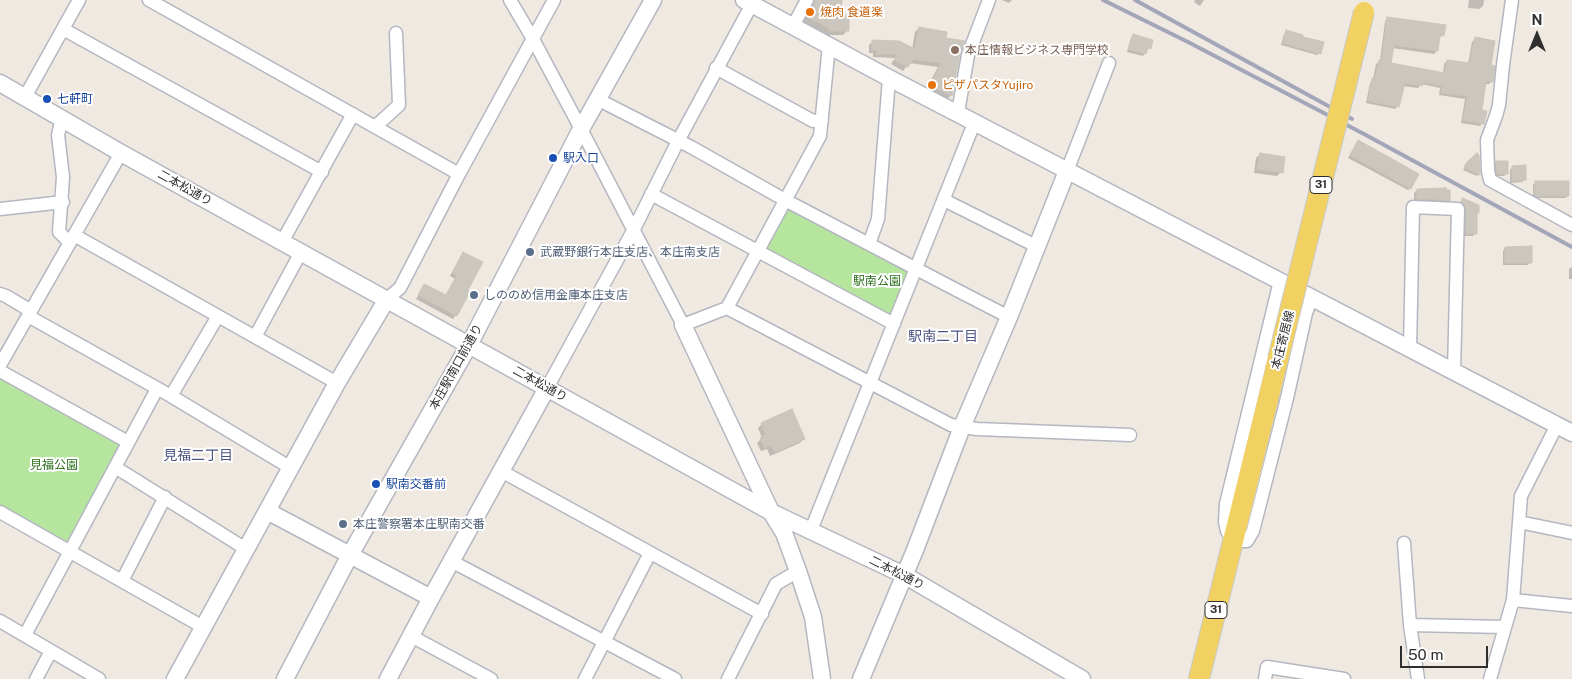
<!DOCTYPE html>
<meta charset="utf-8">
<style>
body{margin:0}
#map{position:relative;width:1572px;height:679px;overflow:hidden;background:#efe9e1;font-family:"Public Sans",sans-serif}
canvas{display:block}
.north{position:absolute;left:1512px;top:10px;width:50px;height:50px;-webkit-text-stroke:4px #fff;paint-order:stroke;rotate:0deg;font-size:14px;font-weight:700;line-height:20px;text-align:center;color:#2e2e2e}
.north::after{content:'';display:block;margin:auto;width:18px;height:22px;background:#2e2e2e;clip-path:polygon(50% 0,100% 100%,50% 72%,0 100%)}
.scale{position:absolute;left:1400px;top:646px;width:88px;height:22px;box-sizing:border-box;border:2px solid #2e2e2e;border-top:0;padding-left:6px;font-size:15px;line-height:18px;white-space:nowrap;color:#2e2e2e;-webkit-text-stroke:4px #fff;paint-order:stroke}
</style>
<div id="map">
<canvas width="1572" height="679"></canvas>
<div class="north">N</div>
<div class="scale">50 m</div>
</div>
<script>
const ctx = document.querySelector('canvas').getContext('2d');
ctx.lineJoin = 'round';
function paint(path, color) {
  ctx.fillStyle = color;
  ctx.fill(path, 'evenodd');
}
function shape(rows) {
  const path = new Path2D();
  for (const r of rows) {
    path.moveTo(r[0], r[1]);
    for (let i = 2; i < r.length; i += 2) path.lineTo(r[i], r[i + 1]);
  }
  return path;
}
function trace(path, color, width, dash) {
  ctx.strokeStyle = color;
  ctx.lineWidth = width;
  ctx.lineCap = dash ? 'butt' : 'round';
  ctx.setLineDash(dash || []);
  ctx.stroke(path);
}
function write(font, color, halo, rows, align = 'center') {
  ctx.font = font + ' "Public Sans","Noto Sans JP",sans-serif';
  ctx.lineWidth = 4;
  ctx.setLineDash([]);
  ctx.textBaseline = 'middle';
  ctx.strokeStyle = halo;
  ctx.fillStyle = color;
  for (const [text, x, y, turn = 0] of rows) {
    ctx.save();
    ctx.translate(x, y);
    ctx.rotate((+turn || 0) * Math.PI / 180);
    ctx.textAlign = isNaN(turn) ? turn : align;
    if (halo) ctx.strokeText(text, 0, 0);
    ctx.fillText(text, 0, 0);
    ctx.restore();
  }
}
paint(shape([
 [790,207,910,272,894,316,887,316,765,248,787,208],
 [0,371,128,442,70,551,0,512]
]), '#b6e59e');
paint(shape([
 [813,0,841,0,840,17,848,30,843,35,825,35,825,33,803,22],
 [1002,0,1012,0,1009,3],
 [1195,0,1204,0,1200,6,1194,2],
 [1469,0,1484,0,1483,6,1479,9,1468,8],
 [1388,18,1443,35,1439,38,1437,51,1434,54,1392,48,1389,64,1443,74,1444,64,1447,61,1468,64,1472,42,1475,39,1490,66,1492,81,1489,84,1484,84,1481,111,1483,123,1480,126,1461,123,1465,99,1439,95,1440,88,1421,84,1418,88,1403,86,1398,106,1395,109,1366,103,1370,83,1373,79,1376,64,1380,61,1385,21],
 [919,28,945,39,959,53,950,96,947,100,926,89,938,67,909,63,903,71,891,64,895,58,873,57,873,53,869,53,869,45,873,41,912,49,915,32],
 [1287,32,1320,53,1317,55,1281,45,1284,34],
 [1133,35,1149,48,1143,56,1127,52,1131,38],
 [1356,144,1410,188,1408,190,1348,158],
 [1260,154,1281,172,1277,176,1254,173,1256,158],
 [1496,162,1507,173,1504,176,1495,176,1494,165],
 [1468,163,1479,174,1477,176,1463,170],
 [1512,167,1525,180,1522,182,1510,183,1510,170],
 [1535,183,1568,196,1565,198,1533,198,1533,185],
 [1417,190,1449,200,1446,203,1434,203,1434,201,1414,202,1414,193],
 [1462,200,1476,214,1475,233,1473,236,1464,236,1460,205,1460,202],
 [1505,248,1530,262,1528,265,1503,265,1503,251],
 [463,253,467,291,456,315,453,319,416,299,425,285,445,296,455,279,450,276,460,257],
 [1572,267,1572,279,1569,279,1569,269],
 [762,424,804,438,800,443,770,456,767,449,761,451,757,443,762,438,758,428]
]), '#0003');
const building = shape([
 [815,0,842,0,841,15,849,15,849,31,829,31,829,28,808,17,815,0],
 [1387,17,1446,25,1444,36,1440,35,1438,51,1394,45,1391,63,1445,73,1447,60,1470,63,1475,37,1495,41,1491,65,1495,66,1493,82,1486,81,1482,110,1487,111,1484,124,1463,120,1468,96,1441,93,1442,86,1423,82,1422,86,1405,83,1399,107,1368,101,1372,78,1375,79,1379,60,1382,60,1387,17],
 [919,27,947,32,946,38,965,41,960,53,952,96,930,85,941,63,913,59,908,67,894,60,897,54,877,54,877,50,872,50,872,40,899,41,915,49,919,27],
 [1286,30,1303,35,1303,37,1324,42,1321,54,1283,43,1286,30],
 [1133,34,1153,40,1151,49,1148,48,1146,54,1128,49,1133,34],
 [1358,140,1419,174,1411,189,1350,155,1358,140],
 [1260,153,1285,157,1283,173,1257,169,1260,153],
 [1477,153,1479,155,1480,175,1464,167,1467,162,1477,153],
 [1496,161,1508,161,1508,174,1497,174,1496,161],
 [1526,165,1526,180,1512,181,1512,166,1526,165],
 [1535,181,1569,181,1569,196,1537,196,1535,195,1535,181],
 [1446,188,1446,190,1450,190,1450,201,1437,200,1437,199,1417,199,1417,189,1446,188],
 [1462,198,1479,205,1479,213,1477,213,1477,234,1466,234,1466,209,1462,202,1462,198],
 [1532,246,1532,263,1505,263,1505,247,1532,246],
 [463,252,483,262,468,290,470,292,457,316,418,295,424,284,446,295,457,275,453,273,463,252],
 [792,409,805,439,775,452,771,445,765,448,760,438,766,435,761,423,792,409]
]);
paint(building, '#cbc7bf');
trace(building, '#cbc5ba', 1);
const minor = shape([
 [149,0,459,174],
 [510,0,533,39,581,129,683,325,727,308,820,136,829,45],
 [1512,0,1503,65,1499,105,1496,116,1487,140,1488,171,1490,180,1572,225],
 [793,26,807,0],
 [63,29,322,172],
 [716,68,813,121,822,120],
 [25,97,79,0],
 [599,100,691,147,785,200,947,285,1009,317],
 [958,112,968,55,989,0],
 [62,118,58,135,63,177,59,232,70,243],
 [375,127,399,105,396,33],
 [1067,171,1109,63],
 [651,194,894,324],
 [944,200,1036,246],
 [0,209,63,202],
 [74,235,337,383],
 [282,242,353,114],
 [869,244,878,219,889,78],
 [1280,281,1226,504,1225,522,1227,531,1234,541,1247,541,1253,531,1287,398,1306,313,1312,297],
 [0,294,6,296,31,311],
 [387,299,400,288,459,174,554,0],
 [727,308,951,425,977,429,1130,435],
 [28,316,171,396,291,468],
 [255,337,301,252],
 [1410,348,1413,207,1458,209,1454,372],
 [0,365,121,153],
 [0,371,128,442],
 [547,388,634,229,678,141,752,4],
 [171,396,218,316],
 [115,467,246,549],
 [501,471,762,614],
 [0,512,203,627],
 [1519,522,1572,533],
 [811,530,975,121],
 [1404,543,1410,625,1418,679],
 [451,561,675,679],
 [122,581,165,497],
 [1513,600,1572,606],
 [0,621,99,679],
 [1410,625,1505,627],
 [25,635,157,389],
 [411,636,491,679],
 [36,679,51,651],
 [585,679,650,553],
 [728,679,776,584,798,571],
 [1265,679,1267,667,1344,679],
 [1490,679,1513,600,1521,496,1557,425]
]);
const tertiary = shape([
 [744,0,889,78,1572,433],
 [0,83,121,153,771,512,904,575,1082,679],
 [683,325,771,512,784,533,798,571,813,617,822,679],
 [267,511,431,598],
 [175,679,337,383,387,299],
 [285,679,350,555,469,345,581,129,653,0],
 [388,679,431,598,547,388],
 [861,679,915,550,962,427,1009,317,1067,171]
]);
const primary = shape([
 [1199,679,1278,359]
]);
trace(minor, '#b4b7c1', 15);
trace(tertiary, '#b4b7c1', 19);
trace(primary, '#c9c9c9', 22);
trace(minor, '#fff', 12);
trace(tertiary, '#fff', 16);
trace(primary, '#f2d163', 20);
trace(shape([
 [1103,0,1188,42,1364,134,1572,247],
 [1135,0,1352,119]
]), '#a3a6b8', 4);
const primaryBridge = shape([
 [1278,359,1364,12]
]);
trace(primaryBridge, '#c9c9c9', 22, []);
trace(primaryBridge, '#f2d163', 20);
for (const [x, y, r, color] of [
 [810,12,5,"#e8710a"],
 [955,50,5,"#8d6e63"],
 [932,85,5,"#e8710a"],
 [47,99,5,"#1a4fb4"],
 [553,158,5,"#1a4fb4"],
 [530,252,5,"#5c6f8a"],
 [474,295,5,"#5c6f8a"],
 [376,484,5,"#1a4fb4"],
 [343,524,5,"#5c6f8a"]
]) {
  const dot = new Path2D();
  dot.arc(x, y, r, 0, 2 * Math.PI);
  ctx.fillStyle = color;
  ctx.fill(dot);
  trace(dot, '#fff', 2);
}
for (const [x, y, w] of [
 [1321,185,22],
 [1216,610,22]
]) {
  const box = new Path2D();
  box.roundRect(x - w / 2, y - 8.5, w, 17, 4);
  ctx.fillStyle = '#fff';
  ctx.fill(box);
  trace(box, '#2e2e2e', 1);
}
write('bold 11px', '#2e2e2e', null, [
 ["31",1321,185],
 ["31",1216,610]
]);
write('12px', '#c56008', '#fff', [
 ["焼肉 食道楽",820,12],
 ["ピザパスタYujiro",942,85]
], 'left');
write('12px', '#785e54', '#fff', [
 ["本庄情報ビジネス専門学校",965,50]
], 'left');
write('12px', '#164399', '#fff', [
 ["七軒町",57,99],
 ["駅入口",563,158],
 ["駅南交番前",386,484]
], 'left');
write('12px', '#2e2e2e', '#fff', [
 ["二本松通り",185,188,29],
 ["本庄寄居線",1283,340,-76],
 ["本庄駅南口前通り",456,367,-61],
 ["二本松通り",540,384,29],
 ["二本松通り",897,573,27]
]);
write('12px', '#4e5e75', '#fff', [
 ["武蔵野銀行本庄支店、本庄南支店",540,252],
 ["しののめ信用金庫本庄支店",484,295],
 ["本庄警察署本庄駅南交番",353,524]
], 'left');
write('12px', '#2c6e1b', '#fff', [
 ["駅南公園",877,281],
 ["見福公園",54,465]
]);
write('14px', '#4d5680', '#fff', [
 ["駅南二丁目",943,337],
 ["見福二丁目",198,456]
]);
</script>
